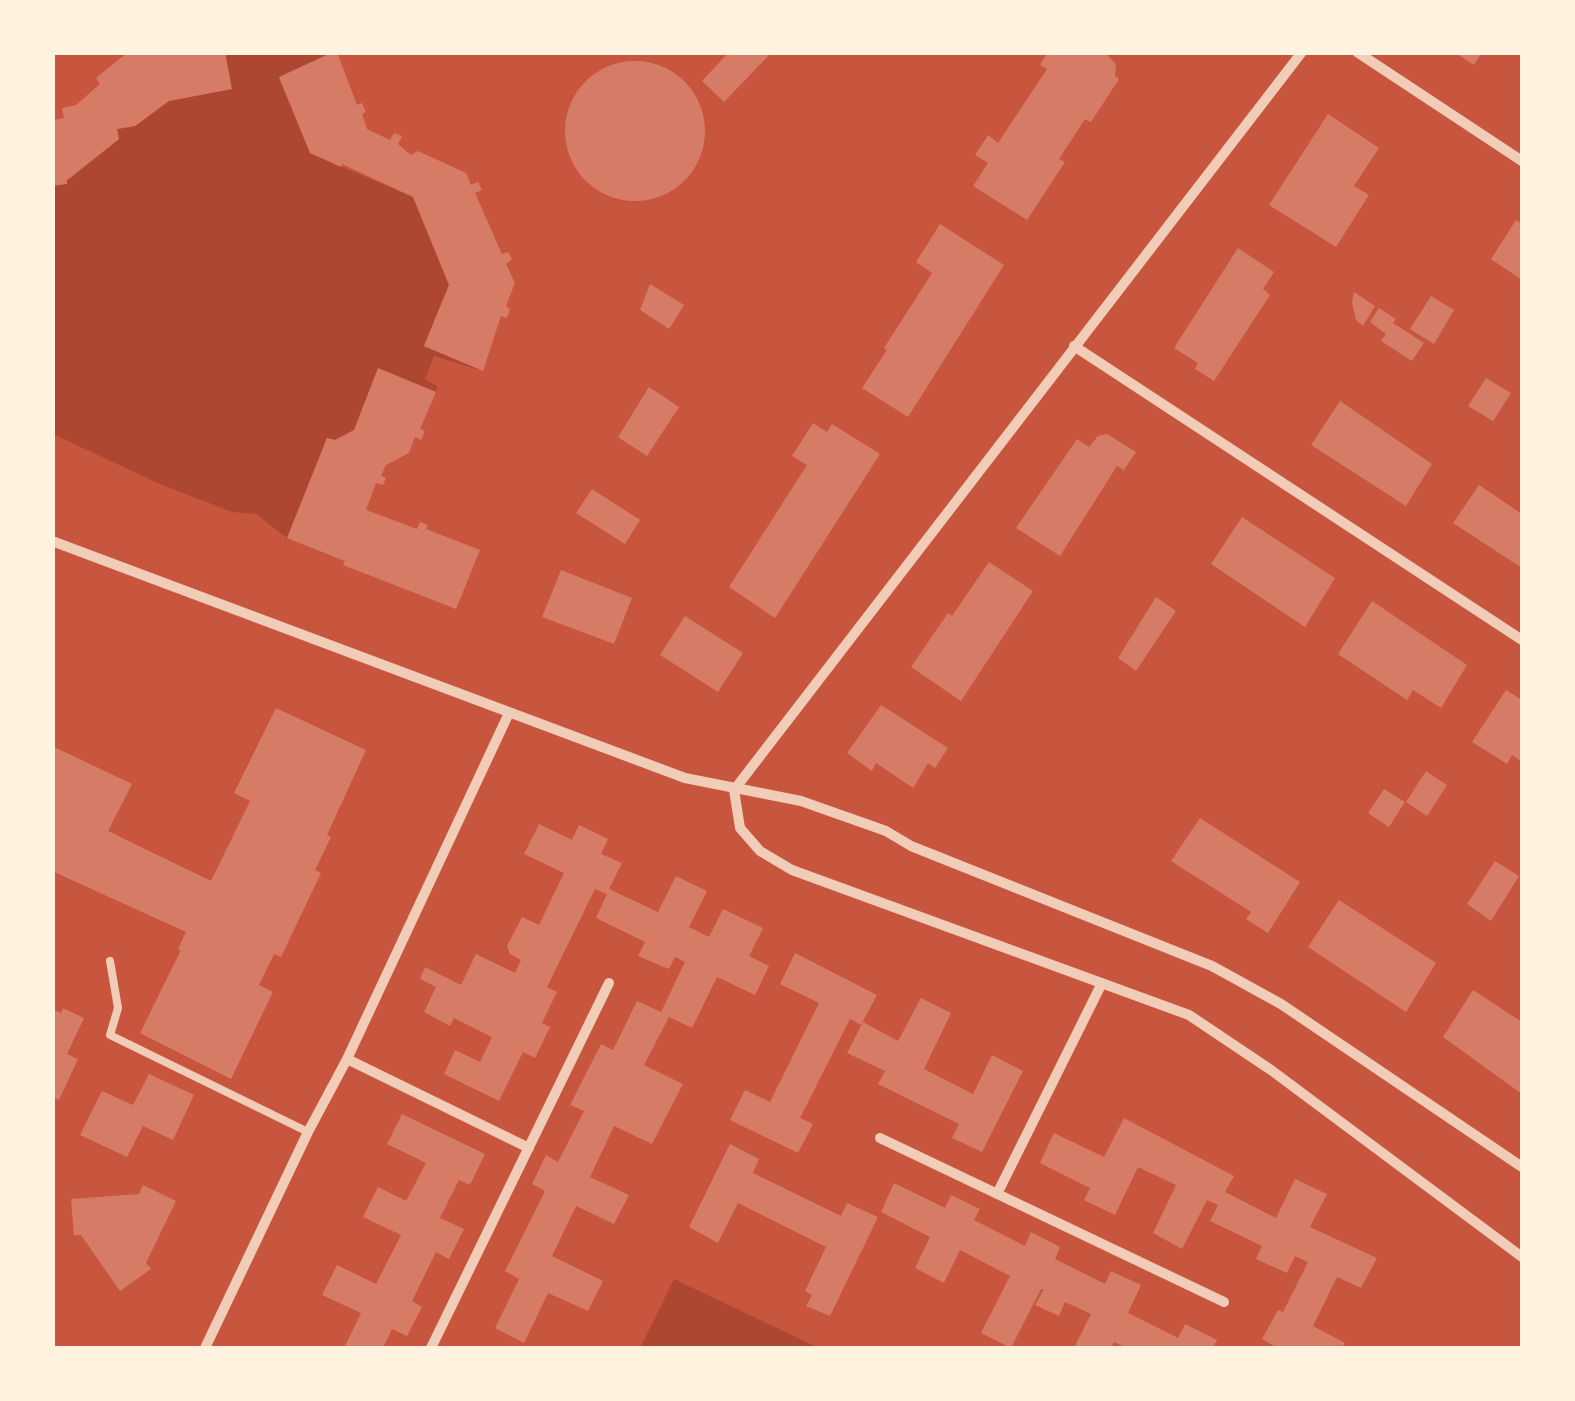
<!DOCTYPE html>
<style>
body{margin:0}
#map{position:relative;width:1575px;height:1401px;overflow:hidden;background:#c8553d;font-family:"Asap Condensed",sans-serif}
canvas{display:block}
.frame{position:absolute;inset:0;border:55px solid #fff3e0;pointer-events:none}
</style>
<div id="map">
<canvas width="1575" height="1401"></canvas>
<div class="frame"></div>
</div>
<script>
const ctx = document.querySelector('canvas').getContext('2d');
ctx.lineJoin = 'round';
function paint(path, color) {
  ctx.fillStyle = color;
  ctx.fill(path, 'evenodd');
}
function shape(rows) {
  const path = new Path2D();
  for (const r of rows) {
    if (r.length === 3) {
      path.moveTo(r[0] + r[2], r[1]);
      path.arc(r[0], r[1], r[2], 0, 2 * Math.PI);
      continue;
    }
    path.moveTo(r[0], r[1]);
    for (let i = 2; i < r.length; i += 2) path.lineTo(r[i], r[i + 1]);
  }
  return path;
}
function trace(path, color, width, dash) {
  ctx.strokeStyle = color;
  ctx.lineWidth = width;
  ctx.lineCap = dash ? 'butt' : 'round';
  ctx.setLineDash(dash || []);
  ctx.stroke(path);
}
paint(shape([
 [225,53,333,53,279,78,310,153,413,197,449,285,424,346,483,371,434,356,425,379,437,386,436,392,378,369,354,430,335,440,327,438,287,538,256,514,232,512,160,484,53,434,53,186,71,178,118,140,117,129,135,126,169,101,231,89],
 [674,1279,819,1348,640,1348]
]), '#ae4732');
paint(shape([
 [128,52,225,52,232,89,169,101,135,126,117,129,119,139,67,180,67,184,52,186,52,120,64,118,62,108,76,105,100,84,96,78],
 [333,52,337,52,357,105,362,103,366,112,362,114,367,129,390,140,394,133,402,136,398,144,411,155,418,151,466,173,471,185,478,182,482,190,475,193,502,254,508,252,512,259,506,264,515,283,506,306,510,309,507,318,501,316,483,371,424,346,449,285,413,197,342,164,341,167,310,153,279,77],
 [729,52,772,52,724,102,702,81],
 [1048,52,1104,52,1116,64,1115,76,1119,79,1091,122,1085,119,1059,159,1065,162,1027,220,973,186,988,163,975,155,988,135,998,143,1047,69,1040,65],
 [1454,52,1482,52,1474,65],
 [635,131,70],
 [1328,114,1379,148,1354,186,1369,195,1336,247,1269,205],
 [1516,220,1522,224,1522,280,1491,259],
 [940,224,1004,265,908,417,862,388,887,350,884,348,932,273,916,262],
 [1238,248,1274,272,1263,289,1270,295,1214,381,1195,369,1198,363,1174,348],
 [650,284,684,305,669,329,640,310],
 [1354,292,1375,306,1363,326,1356,320,1352,302],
 [1431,296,1454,310,1434,344,1410,329],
 [1379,308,1396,319,1393,323,1424,343,1412,361,1381,341,1386,334,1370,322],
 [378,368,436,392,420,429,425,431,421,440,415,437,409,453,386,465,381,476,386,478,383,485,376,483,366,510,417,529,420,522,428,525,426,529,480,550,456,609,343,565,345,561,287,538,327,438,335,440,354,430],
 [1486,378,1511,393,1493,421,1468,406],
 [649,387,679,407,647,456,618,437],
 [1340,401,1432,464,1406,506,1311,445],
 [813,423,827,432,832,424,880,454,775,618,729,587,807,465,792,456],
 [1107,434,1136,452,1124,470,1117,466,1060,556,1016,528,1077,439,1089,447,1098,436],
 [1479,485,1522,514,1522,568,1453,523],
 [592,489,640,520,625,544,576,513],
 [1242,517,1335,578,1305,627,1211,564],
 [989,562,1033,591,961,701,911,667,948,613,952,616],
 [561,570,632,598,614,644,542,617],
 [1156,597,1176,611,1136,671,1118,658],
 [1372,601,1467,665,1441,708,1413,690,1407,700,1338,654],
 [685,616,743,653,718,692,660,655],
 [1506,690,1522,700,1522,762,1512,755,1507,764,1472,742],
 [881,705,948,748,935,768,928,763,913,788,876,763,872,771,847,753],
 [276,708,366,750,327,835,331,837,315,870,321,873,281,957,274,954,259,985,273,992,231,1079,140,1033,181,950,178,949,186,932,52,871,52,746,132,784,108,831,211,881,250,801,234,793],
 [1426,771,1447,785,1427,816,1406,802],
 [1384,789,1405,802,1389,827,1368,813],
 [1200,818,1300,882,1268,933,1246,919,1251,912,1171,861],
 [539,824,572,840,579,825,608,839,601,854,622,863,609,889,658,912,676,876,707,891,689,927,709,937,723,909,763,928,749,956,769,966,755,995,717,977,692,1028,669,1017,644,1065,683,1084,652,1144,614,1126,590,1177,629,1195,614,1224,576,1206,552,1256,603,1281,588,1311,548,1293,524,1343,495,1328,519,1279,505,1271,545,1191,532,1184,546,1155,558,1162,584,1111,570,1105,601,1044,613,1050,637,1001,661,1012,685,962,675,957,669,969,638,956,645,942,596,918,607,894,595,889,547,987,557,992,542,1023,550,1027,535,1058,523,1052,499,1101,444,1074,455,1050,480,1062,492,1037,454,1018,450,1026,424,1012,436,987,420,979,425,967,461,985,476,954,515,973,521,960,510,954,507,946,522,917,539,925,564,873,524,854],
 [1495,861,1519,876,1491,921,1467,904],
 [1339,900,1436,963,1406,1012,1308,947],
 [795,953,877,995,861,1025,850,1019,800,1118,813,1124,798,1153,730,1120,745,1090,770,1102,819,1003,780,984],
 [1473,990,1522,1022,1520,1026,1522,1028,1522,1094,1443,1037],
 [921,998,951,1013,924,1069,973,1094,992,1055,1023,1071,982,1152,952,1138,959,1124,878,1084,885,1071,847,1053,863,1022,898,1041],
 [63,1008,84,1018,67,1054,78,1059,59,1100,52,1097,52,1009,61,1013],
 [149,1074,194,1095,173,1140,143,1126,127,1157,80,1135,102,1091,133,1105],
 [402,1114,485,1154,470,1185,459,1180,440,1218,464,1229,449,1259,436,1252,412,1301,422,1307,407,1336,392,1329,383,1348,344,1348,361,1313,322,1295,337,1265,376,1284,401,1235,363,1217,378,1187,406,1201,426,1163,387,1144],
 [1124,1118,1234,1176,1225,1192,1276,1218,1295,1179,1327,1194,1310,1227,1377,1258,1361,1288,1337,1277,1313,1326,1345,1343,1342,1348,1273,1348,1274,1346,1262,1339,1278,1310,1283,1312,1308,1262,1295,1256,1287,1273,1256,1259,1262,1246,1210,1221,1218,1205,1207,1200,1182,1249,1153,1233,1176,1185,1138,1167,1115,1215,1084,1200,1090,1188,1040,1163,1054,1133,1104,1157],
 [730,1144,759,1159,753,1173,841,1216,847,1203,878,1217,830,1316,806,1306,812,1295,805,1291,826,1247,738,1203,718,1243,689,1227],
 [894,1183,945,1208,951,1195,980,1209,974,1220,1025,1246,1031,1232,1060,1247,1055,1259,1105,1284,1111,1271,1141,1285,1128,1313,1178,1338,1185,1324,1217,1340,1213,1348,1128,1348,1114,1342,1111,1348,1074,1348,1091,1314,1065,1302,1059,1316,1035,1305,1044,1289,1041,1289,1011,1348,981,1333,1010,1276,960,1250,944,1283,915,1268,930,1237,881,1212],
 [143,1185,176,1201,146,1263,151,1269,120,1291,81,1235,74,1235,71,1199,139,1194]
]), '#d67c66');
trace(shape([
 [110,961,118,1008,110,1035,308,1132]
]), '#f1ccb7', 8);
trace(shape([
 [1357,52,1522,161],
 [1074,346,1522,640],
 [52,541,685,778,801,801,886,831,911,846,1212,966,1281,1004,1522,1167],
 [734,790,740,828,760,851,792,870,1189,1015,1271,1070,1522,1257],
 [734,790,1302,52],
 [347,1059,529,1148],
 [880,1138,1224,1302],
 [997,1194,1102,983],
 [205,1348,308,1132,347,1059,509,713],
 [431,1348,609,983]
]), '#f1ccb7', 10);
</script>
